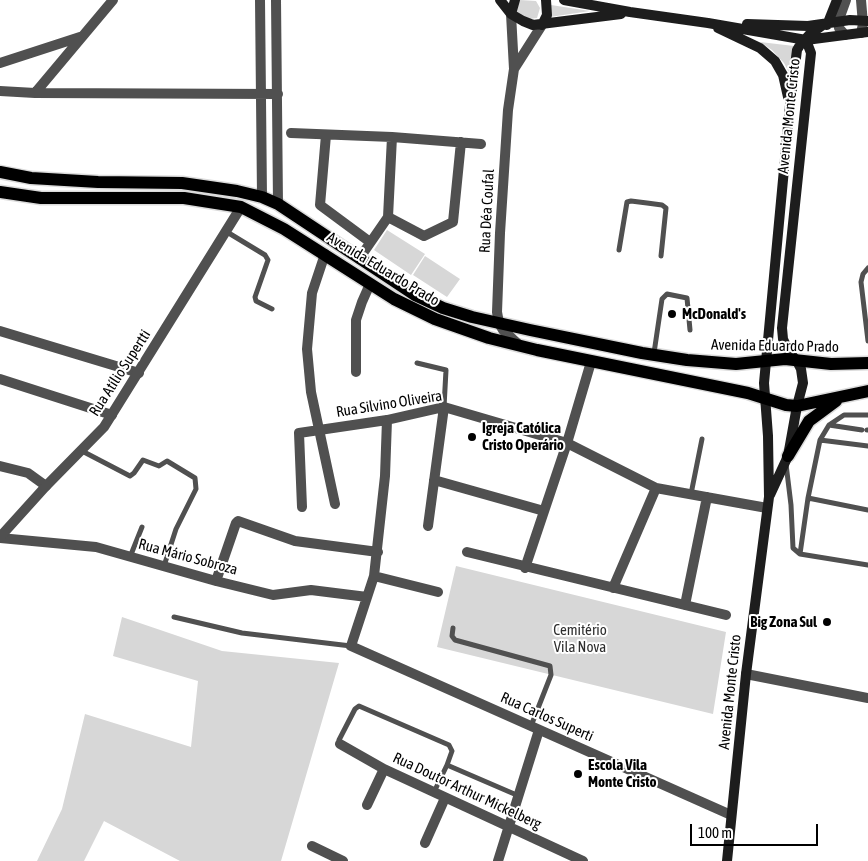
<!DOCTYPE html>
<meta charset="utf-8">
<style>
body{margin:0}
#map{position:relative;width:868px;height:861px;overflow:hidden;background:#fff;font-family:"Asap Condensed",sans-serif}
canvas{display:block}
.scale{position:absolute;left:690px;top:824px;width:128px;height:22px;box-sizing:border-box;border:2px solid #000;border-top:0;padding-left:6px;font-size:15px;line-height:18px;white-space:nowrap;color:#000;-webkit-text-stroke:4px #fff;paint-order:stroke}
</style>
<div id="map">
<canvas width="868" height="861"></canvas>
<div class="scale">100 m</div>
</div>
<script>
const ctx = document.querySelector('canvas').getContext('2d');
ctx.lineJoin = 'round';
function paint(path, color) {
  ctx.fillStyle = color;
  ctx.fill(path, 'evenodd');
}
function shape(rows) {
  const path = new Path2D();
  for (const r of rows) {
    path.moveTo(r[0], r[1]);
    for (let i = 2; i < r.length; i += 2) path.lineTo(r[i], r[i + 1]);
  }
  return path;
}
function trace(path, color, width, dash) {
  ctx.strokeStyle = color;
  ctx.lineWidth = width;
  ctx.lineCap = dash ? 'butt' : 'round';
  ctx.setLineDash(dash || []);
  ctx.stroke(path);
}
function write(font, color, halo, rows, align = 'center') {
  ctx.font = font + ' "Asap Condensed",sans-serif';
  ctx.lineWidth = 4;
  ctx.setLineDash([]);
  ctx.textBaseline = 'middle';
  ctx.strokeStyle = halo;
  ctx.fillStyle = color;
  for (const [text, x, y, turn = 0] of rows) {
    ctx.save();
    ctx.translate(x, y);
    ctx.rotate((+turn || 0) * Math.PI / 180);
    ctx.textAlign = isNaN(turn) ? turn : align;
    if (halo) ctx.strokeText(text, 0, 0);
    ctx.fillText(text, 0, 0);
    ctx.restore();
  }
}
paint(shape([
 [520,0,536,1,540,8,537,18,530,19,519,15,516,11],
 [551,5,590,11,550,17],
 [760,42,794,46,791,76,784,63,772,50],
 [387,230,425,254,411,275,374,250],
 [425,256,460,279,447,297,413,275],
 [456,566,726,632,713,714,437,647],
 [122,617,222,651,339,663,281,861,180,861,104,821,84,861,37,861,62,809,85,714,191,747,198,681,113,656]
]), '#d7d7d7');
const primary = shape([
 [0,172,31,178,98,182,182,183,237,191,262,197,278,204,415,295,443,308,472,317,530,330,642,353,687,360,736,364,785,359,831,364,868,363],
 [0,192,41,198,184,198,241,207,284,229,394,299,435,319,489,338,537,350,748,393,786,405,797,406,868,391],
 [788,456,809,421,836,401]
]);
trace(primary, '#dbdbdb', 15);
trace(shape([
 [227,232,265,255,268,260,255,297,256,301,272,309],
 [619,250,627,202,631,201,647,203,662,205,666,208,661,256],
 [868,268,863,274,861,282,868,341],
 [654,353,662,299,667,294,687,298,690,330],
 [417,363,446,370,444,407],
 [829,425,844,415,868,415],
 [867,430,868,430],
 [820,440,868,446],
 [82,451,130,476,134,473,143,460,159,466,167,461,195,478,196,489,176,529,164,566],
 [786,464,791,505,793,548,800,554,868,565],
 [691,494,702,439],
 [808,498,868,510],
 [800,554,808,498,820,440,829,425,862,430],
 [130,557,142,527],
 [174,617,242,633,351,646],
 [453,628,452,636,455,640,550,666,551,675,531,726],
 [340,744,339,740,355,709,359,706,449,745,452,751,447,765,434,792],
 [447,765,519,796]
]), '#505050', 5);
trace(shape([
 [260,0,262,197],
 [276,0,278,204],
 [0,63,83,36],
 [0,91,35,93,278,94],
 [35,93,113,0],
 [291,133,392,137],
 [326,135,320,205,370,242],
 [388,217,424,236,453,222,461,142],
 [325,254,312,293,307,349,311,392,335,504],
 [359,259,388,217,392,137,481,144],
 [0,331,139,373],
 [356,372,356,320,362,302,370,284],
 [0,379,112,415],
 [387,420,385,476,374,576,351,646,731,815],
 [0,466,28,473,46,486],
 [434,480,544,511],
 [302,507,299,433,387,420,444,407,567,443,656,488,767,508],
 [428,526,444,407],
 [0,538,96,547,216,581,273,595,311,590,367,597],
 [467,552,726,615],
 [525,568,567,443,591,362],
 [374,576,438,592],
 [216,581,236,523,238,521,295,541,378,552],
 [613,588,656,488],
 [685,605,707,497],
 [746,674,868,698],
 [340,744,384,769,583,861],
 [367,805,384,769],
 [425,843,445,798],
 [312,846,343,861],
 [498,861,539,730]
]), '#505050', 10);
trace(shape([
 [511,14,514,69,508,110,500,233,497,312,499,323,503,330,519,345],
 [861,33,863,24,861,0],
 [845,35,839,28,838,22,846,0],
 [514,69,542,25],
 [0,537,46,486,104,427,241,207]
]), '#505050', 10);
trace(shape([
 [500,0,511,14,523,21,533,25,621,14],
 [564,0,630,12,708,23,806,40,868,32],
 [511,14,515,0],
 [747,24,808,26,850,20,868,21],
 [542,25,547,15,546,0],
 [827,25,837,0],
 [718,28,760,48,775,61,783,75,788,97],
 [770,495,788,456,797,406,803,383,801,369,797,361,789,352,783,339,782,328,811,53,806,40],
 [727,861,746,674,769,497,768,436,764,383,790,105,797,50,800,45,809,35,823,25]
]), '#1d1d1d', 10);
trace(primary, '#000', 12);
for (const [x, y, r, color] of [
 [672,314,5,"#000"],
 [472,437,5,"#000"],
 [827,622,5,"#000"],
 [578,774,5,"#000"]
]) {
  const dot = new Path2D();
  dot.arc(x, y, r, 0, 2 * Math.PI);
  ctx.fillStyle = color;
  ctx.fill(dot);
  trace(dot, '#fff', 2);
}
write('15px', '#000', '#fff', [
 ["Avenida Monte Cristo",789,116,-84],
 ["Rua Déa Coufal",487,211,-87],
 ["Avenida Eduardo Prado",383,269,31],
 ["Avenida Eduardo Prado",775,346,1],
 ["Rua Atílio Supertti",120,373,-57],
 ["Rua Silvino Oliveira",389,404,-9],
 ["Rua Mário Sobroza",188,557,15],
 ["Avenida Monte Cristo",730,692,-84],
 ["Rua Carlos Superti",547,717,24],
 ["Rua Doutor Arthur Mickelberg",467,791,25]
]);
write('bold 15px', '#000', '#fff', [
 ["McDonald's",682,314],
 ["Igreja Católica",482,428],
 ["Cristo Operário",482,445],
 ["Big Zona Sul",817,622,"right"],
 ["Escola Vila",588,765],
 ["Monte Cristo",588,782]
], 'left');
write('15px', '#2e2e2e', '#fff', [
 ["Cemitério",580,630],
 ["Vila Nova",580,647]
]);
</script>
